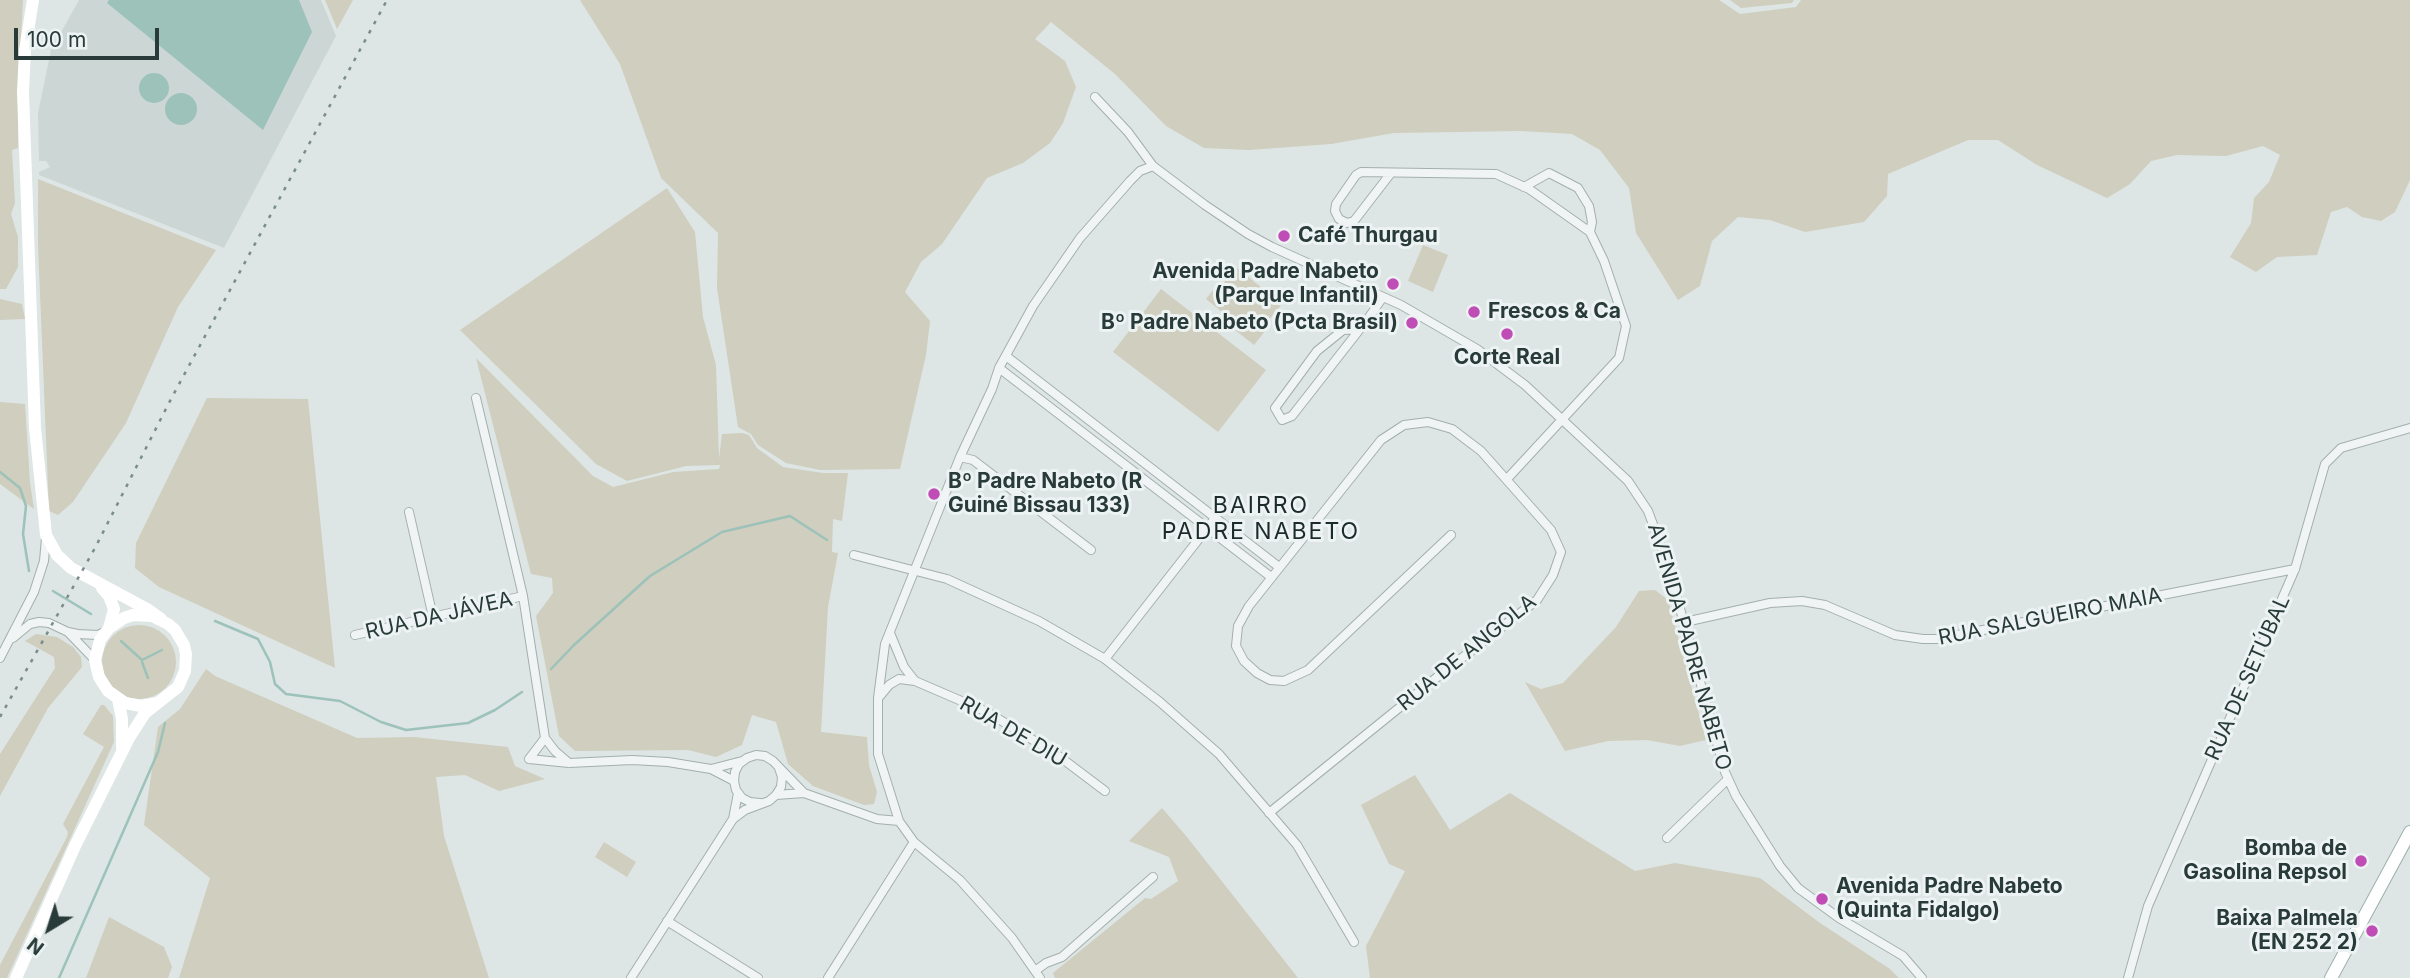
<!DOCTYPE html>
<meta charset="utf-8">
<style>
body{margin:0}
#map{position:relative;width:2410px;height:978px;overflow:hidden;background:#dde6e4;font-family:Inter,sans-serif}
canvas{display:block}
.north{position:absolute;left:14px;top:894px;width:70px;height:70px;-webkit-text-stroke:5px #ecf3f2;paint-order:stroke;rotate:218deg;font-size:19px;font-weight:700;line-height:28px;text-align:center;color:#283b38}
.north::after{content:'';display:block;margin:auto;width:24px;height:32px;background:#283b38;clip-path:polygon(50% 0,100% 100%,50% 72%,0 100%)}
.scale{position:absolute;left:14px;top:28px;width:145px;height:32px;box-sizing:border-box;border:4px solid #283b38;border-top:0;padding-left:9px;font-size:21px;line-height:24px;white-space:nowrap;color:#283b38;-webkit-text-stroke:5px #ecf3f2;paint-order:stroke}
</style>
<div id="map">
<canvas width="2410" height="978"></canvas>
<div class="north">N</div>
<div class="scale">100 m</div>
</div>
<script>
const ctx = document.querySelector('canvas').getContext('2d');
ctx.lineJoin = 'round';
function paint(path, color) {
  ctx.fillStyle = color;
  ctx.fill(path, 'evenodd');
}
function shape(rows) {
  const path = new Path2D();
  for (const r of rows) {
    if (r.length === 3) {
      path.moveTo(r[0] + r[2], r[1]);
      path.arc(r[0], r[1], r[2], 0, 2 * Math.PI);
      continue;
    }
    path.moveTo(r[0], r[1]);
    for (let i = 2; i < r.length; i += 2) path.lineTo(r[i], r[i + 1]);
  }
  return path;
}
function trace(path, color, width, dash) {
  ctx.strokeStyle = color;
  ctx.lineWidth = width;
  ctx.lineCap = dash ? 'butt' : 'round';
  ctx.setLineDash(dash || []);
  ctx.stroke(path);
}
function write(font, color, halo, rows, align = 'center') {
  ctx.font = font + ' Inter,sans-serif';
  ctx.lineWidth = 6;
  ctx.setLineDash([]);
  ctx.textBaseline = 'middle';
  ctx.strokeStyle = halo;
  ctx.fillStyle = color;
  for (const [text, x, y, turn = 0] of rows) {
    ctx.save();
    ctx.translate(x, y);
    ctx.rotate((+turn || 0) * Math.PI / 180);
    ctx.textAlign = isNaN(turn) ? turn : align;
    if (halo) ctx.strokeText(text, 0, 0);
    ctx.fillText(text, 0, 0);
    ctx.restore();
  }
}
paint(shape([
 [79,0,321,0,336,36,224,248,39,175,39,172,50,167,46,161,39,161,38,113,51,50]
]), '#ccd7d5');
paint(shape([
 [0,0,23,0,18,94,18,148,12,150,15,203,11,214,18,237,18,267,6,289,0,289],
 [325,0,353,0,337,29],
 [580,0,1719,0,1740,14,1796,7,1801,0,2410,0,2410,180,2395,212,2381,221,2362,217,2347,207,2331,212,2317,255,2277,257,2256,272,2230,257,2251,223,2254,198,2269,182,2280,155,2263,146,2226,156,2177,155,2151,161,2130,184,2107,198,2037,165,1998,140,1968,140,1888,174,1887,196,1864,222,1805,232,1770,220,1738,217,1712,241,1700,286,1678,300,1636,233,1629,188,1600,150,1572,134,1521,131,1394,133,1331,144,1249,150,1204,148,1166,126,1115,74,1051,22,1035,39,1065,61,1076,87,1063,123,1050,143,1023,163,987,178,942,244,921,262,905,292,930,321,926,355,900,469,820,470,786,463,758,445,751,434,738,427,717,288,718,233,661,178,620,64],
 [1730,0,1794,0,1792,3,1741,8],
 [38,179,216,250,178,307,126,423,73,502,58,515,49,511,38,245],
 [667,188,695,232,703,317,716,365,719,459,722,434,742,433,749,435,757,448,783,467,823,473,848,473,842,521,833,519,832,552,838,553,828,607,821,732,867,737,869,765,877,792,874,804,864,805,813,786,788,764,776,722,752,715,742,745,716,757,688,750,575,751,559,736,536,616,553,593,552,578,531,574,476,358,593,476,613,487,673,472,719,469,720,465,686,466,627,481,596,464,460,330],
 [1423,245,1448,255,1433,292,1408,281],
 [1236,267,1282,304,1262,328,1265,331,1254,345,1230,326,1233,321,1206,299,1213,290,1240,311,1217,292],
 [1161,289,1266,370,1218,432,1113,352],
 [0,299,22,304,25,319,0,320],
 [207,398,308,399,335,668,159,587,135,568,136,543],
 [0,402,25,404,30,483,34,509,0,484],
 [1655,590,1668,600,1706,740,1680,746,1647,740,1608,741,1565,751,1525,682,1541,689,1563,683,1616,627,1639,591],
 [139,662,37],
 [36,634,57,637,73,647,81,657,82,667,48,708,0,796,0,754,55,668,54,657,25,641],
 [206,669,215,676,357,738,414,737,508,747,515,766,545,779,499,791,465,775,436,777,444,836,489,978,179,978,210,878,144,825,158,727,180,709],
 [101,705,104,705,113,716,114,742,7,978,0,978,0,965,67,837,68,832,63,824,104,747,83,734],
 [1415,775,1450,830,1510,793,1635,871,1675,863,1760,878,1820,923,1890,969,1899,978,1370,978,1366,946,1405,871,1389,864,1361,805],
 [1162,808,1187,837,1298,978,1055,978,1053,973,1145,898,1151,899,1178,881,1169,857,1129,841],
 [604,842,636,862,627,877,595,857],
 [109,917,164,947,172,967,168,978,86,978]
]), '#cfcebf');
paint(shape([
 [109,0,299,0,312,32,263,130,107,3],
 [154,88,15],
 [181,109,16]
]), '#9cc2b9');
trace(shape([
 [0,472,20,488,26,506,23,534,29,571],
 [53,591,91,614],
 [215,621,258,639,270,662,275,684,286,694,340,701,381,722,406,730,468,723,495,710,522,692],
 [121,641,142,660,162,650],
 [142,662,148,678],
 [551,669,574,645,650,576,722,532,790,516,827,540],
 [59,978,158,752,165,723]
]), '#9cc2b9', 2.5);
const street = shape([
 [1095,97,1128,132,1153,166,1205,205,1248,234,1272,247,1401,305,1477,349,1525,385,1628,481,1648,511,1668,565,1725,772,1736,796,1780,866,1798,888,1839,918,1903,956,1922,978],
 [1391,173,1354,221,1347,223,1339,219,1335,211,1336,204,1356,175,1361,172,1496,174,1529,189,1590,232,1604,261,1626,326,1619,358,1507,479],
 [1524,187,1549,173,1578,188,1589,206,1592,222,1590,232],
 [1360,329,1343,330,1317,351,1275,408,1282,420,1292,416,1367,320,1383,297],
 [1006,356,1279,567],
 [999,368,1271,577],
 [476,398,523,596,545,738,555,751,569,763],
 [960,457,973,460,1091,550],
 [409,512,433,617],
 [854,555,947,579,1039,621,1105,659,1160,702,1219,754,1297,845,1354,942],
 [1685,622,1770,603,1802,601,1825,605,1895,635,1923,639,1937,639,2295,569],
 [68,632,95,660],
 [890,633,904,667,915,681],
 [355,635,523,596],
 [13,638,30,624,39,622,49,623,68,632,78,634,98,635,104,632],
 [0,658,34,592,44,561,46,538],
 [1105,659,1216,517],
 [880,696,889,685,899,679,915,681,987,712,1056,754,1105,791],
 [529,759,569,763,632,760,668,762,711,769,734,781],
 [529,759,545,738],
 [711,769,742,761],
 [776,795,804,793,877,819,899,821],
 [760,803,750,802,742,798,736,790,734,781,735,772,739,764,747,758,756,755,765,756,773,761,804,793],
 [1269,813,1436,678,1537,600,1553,575,1561,552,1551,530,1481,451,1452,429,1428,422,1404,425,1381,440,1249,606,1238,626,1236,646,1244,661,1257,673,1270,680,1284,681,1308,670,1451,535],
 [733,819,738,793],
 [1667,838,1728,779],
 [667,921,758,978],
 [1035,971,1046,963,1062,957,1153,877],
 [631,978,733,819,745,810,769,801,776,795,781,787,782,777,779,768],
 [828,978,914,842],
 [1040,978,1012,938,960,880,914,842,899,821,878,754,878,698,885,644,960,457,992,389,999,368,1033,306,1080,238,1130,181,1140,171,1153,166],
 [2128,978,2148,906,2295,569,2325,464,2341,448,2410,428]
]);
const primary = shape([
 [2331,978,2410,832]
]);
trace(street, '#a3afad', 10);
trace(primary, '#9eb0ad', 14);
trace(street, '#f0f4f4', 8);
trace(shape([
 [33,0,25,50,23,92,35,428,46,535,57,555,71,568,147,609,161,619],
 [102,588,109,596,114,609,109,628],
 [118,699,122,719,122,747],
 [16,978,75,846,129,738,145,713,178,687,185,671,186,654,184,645,175,630,168,624,152,616,133,615,124,618,109,628,100,640,95,660,99,677,108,691,125,703,141,706,157,703]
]), '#fff', 12);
trace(primary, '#fff', 12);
trace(shape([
 [0,717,95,548,171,399,387,0]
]), '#798d8b', 2.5, [3.5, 7]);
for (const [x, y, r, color] of [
 [1284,236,7,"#c04db5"],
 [1393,284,7,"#c04db5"],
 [1474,312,7,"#c04db5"],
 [1412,323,7,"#c04db5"],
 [1507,334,7,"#c04db5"],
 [934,494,7,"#c04db5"],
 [2361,861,7,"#c04db5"],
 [1822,899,7,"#c04db5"],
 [2372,931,7,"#c04db5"]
]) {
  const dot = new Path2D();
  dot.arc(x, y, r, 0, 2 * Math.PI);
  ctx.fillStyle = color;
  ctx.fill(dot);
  trace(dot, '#ecf3f2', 2.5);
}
write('bold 21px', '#283b38', '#ecf3f2', [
 ["Café Thurgau",1298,236],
 ["Avenida Padre Nabeto",1379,272,"right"],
 ["(Parque Infantil)",1379,296,"right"],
 ["Frescos & Ca",1488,312],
 ["Bº Padre Nabeto (Pcta Brasil)",1398,323,"right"],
 ["Corte Real",1507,358,"center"],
 ["Bº Padre Nabeto (R",948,482],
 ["Guiné Bissau 133)",948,506],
 ["Bomba de",2347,849,"right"],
 ["Gasolina Repsol",2347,873,"right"],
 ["Avenida Padre Nabeto",1836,887],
 ["(Quinta Fidalgo)",1836,911],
 ["Baixa Palmela",2358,919,"right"],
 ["(EN 252 2)",2358,943,"right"]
], 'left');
write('21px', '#283b38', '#ecf3f2', [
 ["RUA DA JÁVEA",439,616,-13],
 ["RUA SALGUEIRO MAIA",2050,617,-11],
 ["AVENIDA PADRE NABETO",1689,647,74],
 ["RUA DE ANGOLA",1467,653,-39],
 ["RUA DE SETÚBAL",2248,678,-66],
 ["RUA DE DIU",1013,732,30]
]);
ctx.letterSpacing = '2px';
write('23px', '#1b2b2a', '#ecf3f2', [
 ["BAIRRO",1261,506],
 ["PADRE NABETO",1261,532]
]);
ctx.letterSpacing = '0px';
</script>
